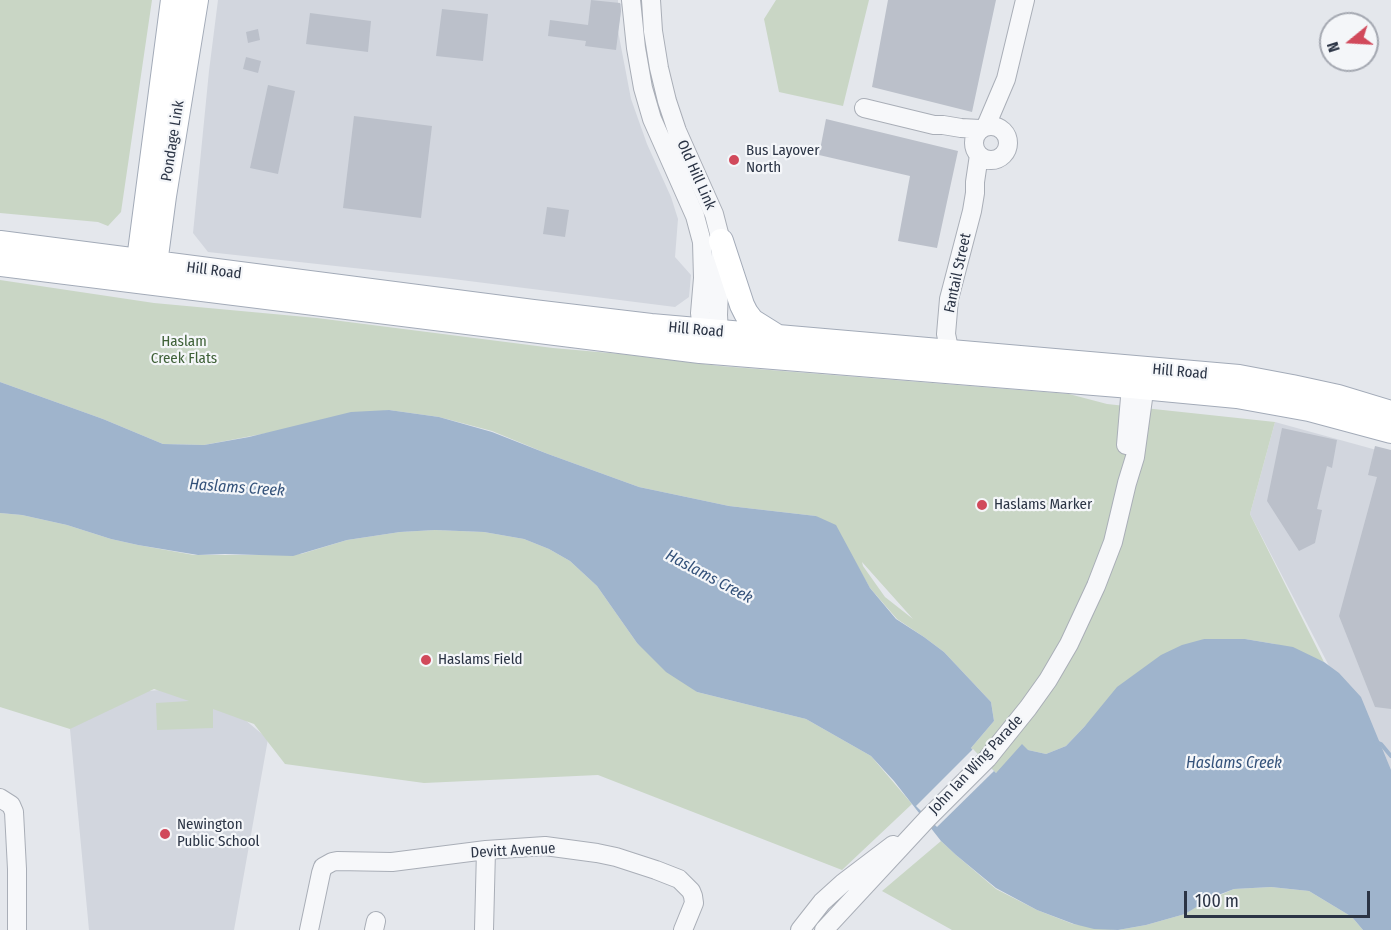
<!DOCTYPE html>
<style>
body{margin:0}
#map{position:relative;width:1391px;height:930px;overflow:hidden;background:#e4e7ec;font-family:"Fira Sans Condensed",sans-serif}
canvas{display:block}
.north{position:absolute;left:1319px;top:12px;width:60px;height:60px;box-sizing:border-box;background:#f4f6f9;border:2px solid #a4a8b1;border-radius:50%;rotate:252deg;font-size:16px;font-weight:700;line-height:24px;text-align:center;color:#2b3445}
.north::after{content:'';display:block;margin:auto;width:21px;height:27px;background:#d1495b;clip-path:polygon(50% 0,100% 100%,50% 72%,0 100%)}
.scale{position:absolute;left:1184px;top:891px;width:186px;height:27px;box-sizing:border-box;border:3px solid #2b3445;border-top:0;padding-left:8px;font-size:18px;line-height:21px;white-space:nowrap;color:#2b3445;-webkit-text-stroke:4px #f4f6f9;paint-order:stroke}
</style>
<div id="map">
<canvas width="1391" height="930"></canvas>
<div class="north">N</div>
<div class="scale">100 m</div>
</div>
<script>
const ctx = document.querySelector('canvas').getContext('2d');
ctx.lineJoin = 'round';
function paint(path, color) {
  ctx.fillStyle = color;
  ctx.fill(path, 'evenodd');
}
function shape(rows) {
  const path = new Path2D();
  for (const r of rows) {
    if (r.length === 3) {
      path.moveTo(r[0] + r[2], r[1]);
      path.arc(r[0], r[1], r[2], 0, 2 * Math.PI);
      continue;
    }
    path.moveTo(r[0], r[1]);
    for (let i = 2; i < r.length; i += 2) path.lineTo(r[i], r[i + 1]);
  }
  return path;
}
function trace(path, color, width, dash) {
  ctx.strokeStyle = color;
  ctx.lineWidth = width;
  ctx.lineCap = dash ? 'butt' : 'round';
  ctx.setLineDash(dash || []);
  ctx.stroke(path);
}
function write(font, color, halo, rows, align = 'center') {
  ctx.font = font + ' "Fira Sans Condensed",sans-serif';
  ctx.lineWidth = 4.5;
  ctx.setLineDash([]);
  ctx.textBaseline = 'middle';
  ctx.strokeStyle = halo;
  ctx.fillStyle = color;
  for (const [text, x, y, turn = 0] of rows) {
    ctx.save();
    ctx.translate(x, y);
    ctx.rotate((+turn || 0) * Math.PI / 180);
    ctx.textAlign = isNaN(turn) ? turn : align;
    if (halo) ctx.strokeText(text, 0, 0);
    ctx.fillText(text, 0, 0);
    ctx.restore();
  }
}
paint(shape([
 [218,0,618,0,618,3,622,4,618,31,631,99,647,144,671,197,678,219,675,257,691,275,689,297,675,307,445,278,208,252,193,233,209,71],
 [1275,422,1391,454,1391,772,1341,689,1250,514],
 [174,689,226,704,268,739,234,930,89,930,70,729,79,720,133,692]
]), '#d2d6de');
paint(shape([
 [0,0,152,0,121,212,108,226,98,222,0,213],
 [776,0,869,0,843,106,779,92,764,19],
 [0,280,154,303,317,318,553,348,621,354,720,366,1069,394,1107,404,1275,422,1250,514,1324,662,1275,644,1245,639,1204,639,1085,726,1066,746,1046,754,1028,750,996,773,971,748,994,721,991,702,944,652,924,637,897,619,870,588,854,560,816,516,729,506,639,487,548,454,492,431,439,417,389,410,204,445,163,444,103,419,0,382],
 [862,562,913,619,885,597,863,566],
 [0,513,22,515,67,525,111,539,138,545,194,555,262,555,301,554,347,540,400,532,435,530,484,532,524,539,549,549,570,561,597,586,637,643,697,692,806,719,871,756,912,804,842,870,598,775,424,783,285,764,254,724,213,709,213,728,157,730,156,703,189,701,154,689,70,729,0,707],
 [941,841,956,855,996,889,1037,910,1073,924,1118,930,1146,925,1185,914,1204,902,1234,889,1271,887,1309,891,1352,917,1363,930,952,930,882,891]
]), '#c9d6c5');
paint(shape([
 [0,382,103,419,163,444,204,445,249,437,351,412,389,410,439,417,492,432,548,454,639,487,729,506,816,516,836,525,870,588,896,619,924,637,944,652,991,702,994,721,971,748,996,773,1022,744,1028,750,1046,754,1066,746,1085,726,1117,687,1161,655,1182,645,1204,639,1245,639,1293,647,1324,662,1339,673,1361,697,1391,770,1391,930,1363,930,1352,917,1309,891,1271,887,1234,889,1213,897,1185,914,1146,925,1118,930,1094,929,1074,924,1037,910,996,888,956,855,941,841,894,781,871,756,806,719,697,692,666,672,637,643,597,586,570,561,549,549,524,539,484,532,435,530,400,532,347,540,293,556,225,554,198,555,138,545,111,539,67,525,22,515,0,513]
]), '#9fb4cc');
paint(shape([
 [973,749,994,771,937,827,916,806]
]), '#e4e7ec');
trace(shape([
 [1376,742,1381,744,1391,756]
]), '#9fb4cc', 4);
paint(shape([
 [591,0,620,3,621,11,616,50,585,46,586,41,548,36,550,20,588,25],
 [888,0,996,0,972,112,872,87],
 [442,9,488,14,483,61,436,56],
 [310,13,371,21,368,52,306,44],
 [258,29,260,40,248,43,246,32],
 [246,57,261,61,258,73,243,69],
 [268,85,295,91,278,174,250,168],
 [354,116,432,126,421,218,343,208],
 [826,119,958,151,937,248,898,241,910,176,819,155],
 [547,207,569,210,565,237,543,234],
 [1282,428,1337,440,1332,468,1327,466,1317,509,1322,510,1315,543,1299,551,1267,501],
 [1375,446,1391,450,1391,709,1375,707,1339,616,1377,477,1368,475]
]), '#bbc0ca');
const minor = shape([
 [631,0,636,48,643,88,652,119,695,216,702,242,703,278,700,313,702,330],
 [651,0,653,31,659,68,667,101,677,131,714,214,721,241,718,315,719,332],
 [864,108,934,125,943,125,961,128,980,129],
 [991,143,17],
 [986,126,1006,79,1025,0],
 [950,353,946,334,949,299,972,211,975,193,975,182,979,155],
 [1126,445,1132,374],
 [0,798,11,805,14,812,17,869,17,930],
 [309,930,321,873,323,867,332,862,337,861,392,862,486,850,545,846,597,853,616,857,656,870,679,879,691,891,693,896,694,903,683,930],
 [374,930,376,921],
 [484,930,486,850],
 [800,930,822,902,843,883,893,845],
 [824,930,927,819,987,759,1028,708,1048,680,1069,644,1096,586,1113,542,1127,483,1135,457,1146,377]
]);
const major = shape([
 [721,241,742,305,746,313,752,321,776,336],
 [0,243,533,312,651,326,1239,377,1292,387,1338,397,1391,413],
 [0,264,700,351,1131,386,1237,396,1309,409,1391,431],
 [137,275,173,0],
 [153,279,164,196,196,0]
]);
trace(minor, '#a9aeb7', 20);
trace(major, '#a3abb8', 26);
trace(minor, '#f7f8fa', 18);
trace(major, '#fff', 24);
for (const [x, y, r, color] of [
 [734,160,6,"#d1495b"],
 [982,505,6,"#d1495b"],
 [426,660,6,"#d1495b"],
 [165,834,6,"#d1495b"]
]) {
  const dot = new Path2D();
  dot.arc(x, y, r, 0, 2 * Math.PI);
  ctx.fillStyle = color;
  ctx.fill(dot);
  trace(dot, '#f4f6f9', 2);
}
write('15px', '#2b3445', '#f4f6f9', [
 ["Pondage Link",173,141,-81],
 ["Old Hill Link",696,175,66],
 ["Hill Road",214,271,7],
 ["Fantail Street",958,273,-78],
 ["Hill Road",696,330,5],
 ["Hill Road",1180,372,5],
 ["John Ian Wing Parade",976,765,-47],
 ["Devitt Avenue",513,851,-3]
]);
write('15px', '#2b3445', '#f4f6f9', [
 ["Bus Layover",746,151],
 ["North",746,168],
 ["Haslams Marker",994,505],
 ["Haslams Field",438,660],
 ["Newington",177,825],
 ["Public School",177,842]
], 'left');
write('15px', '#3f6138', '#f4f6f9', [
 ["Haslam",184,342],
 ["Creek Flats",184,359]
]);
write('italic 16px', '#34527a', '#f4f6f9', [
 ["Haslams Creek",237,488,4],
 ["Haslams Creek",709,577,28],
 ["Haslams Creek",1234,764]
]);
</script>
